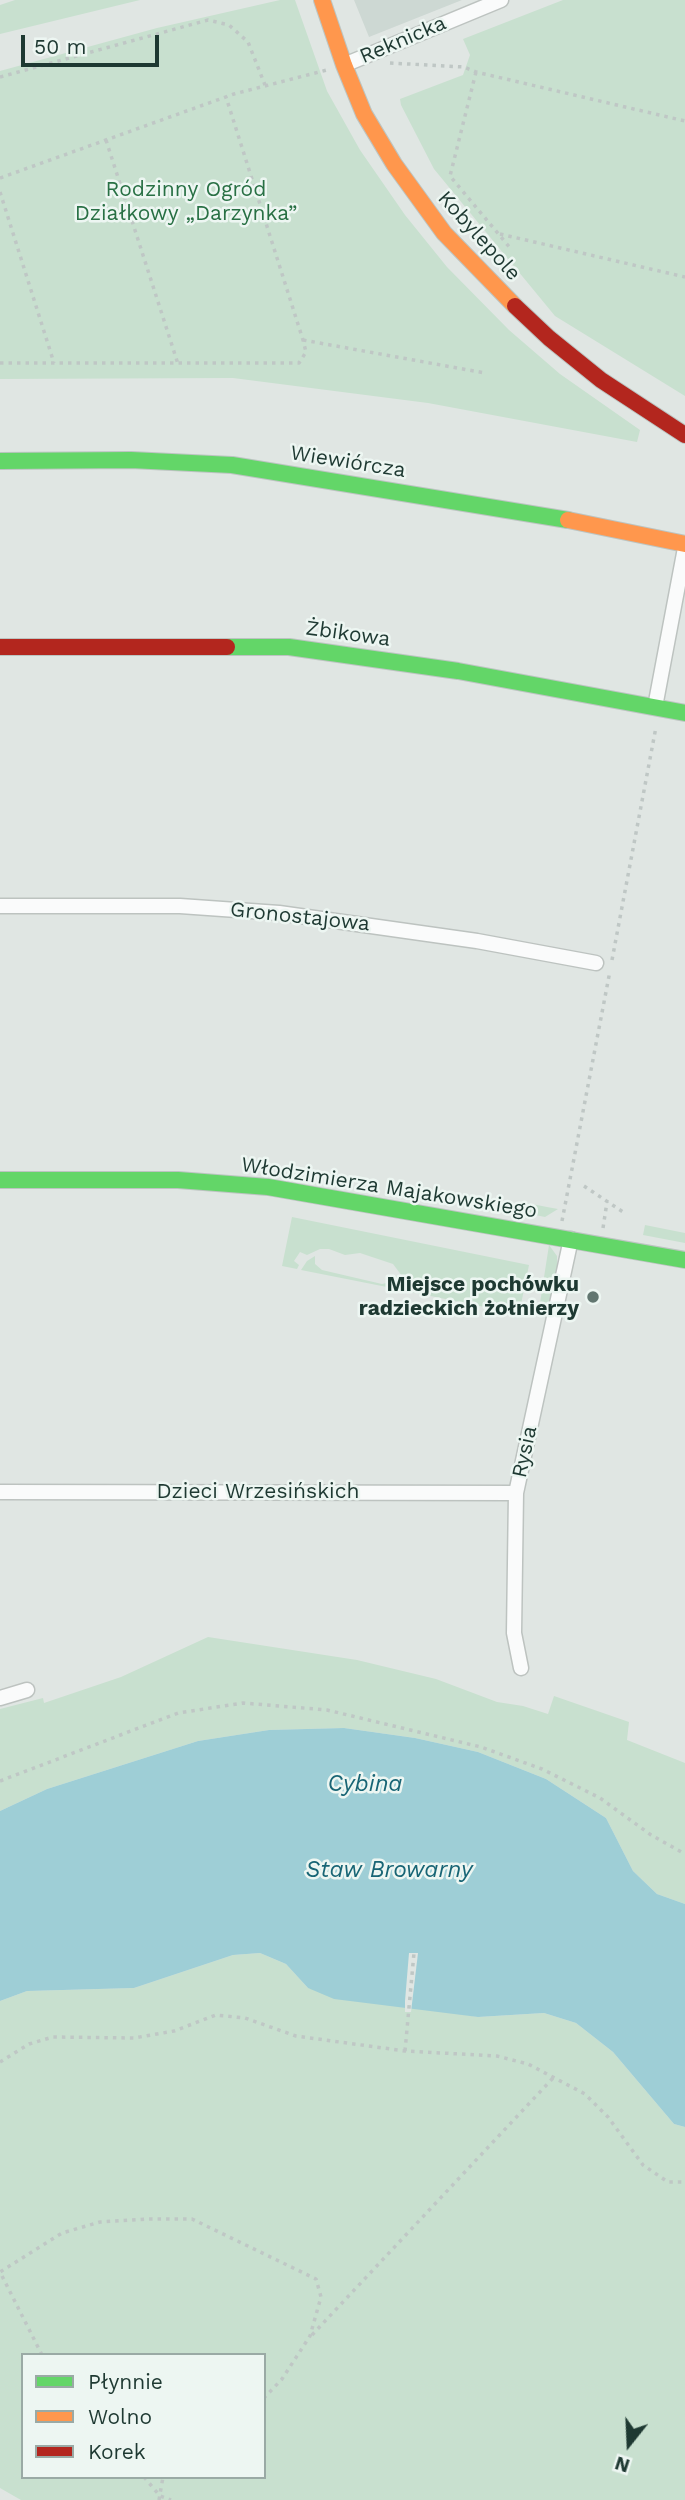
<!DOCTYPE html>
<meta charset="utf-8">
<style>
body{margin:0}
#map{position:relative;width:685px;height:2500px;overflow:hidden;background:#e0e6e3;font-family:"Work Sans",sans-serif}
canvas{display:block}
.legend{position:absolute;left:21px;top:2353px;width:245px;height:126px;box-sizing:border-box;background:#edf6f2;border:2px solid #9aaaa5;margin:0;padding:9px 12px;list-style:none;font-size:21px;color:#1e3932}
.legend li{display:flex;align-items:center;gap:14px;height:35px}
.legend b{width:35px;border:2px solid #9aaaa5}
.north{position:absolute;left:594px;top:2409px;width:70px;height:70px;-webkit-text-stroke:5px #edf6f2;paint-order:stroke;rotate:198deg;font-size:19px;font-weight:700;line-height:28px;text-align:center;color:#1e3932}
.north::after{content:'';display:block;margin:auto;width:24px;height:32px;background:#1e3932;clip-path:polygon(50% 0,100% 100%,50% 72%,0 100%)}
.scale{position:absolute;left:21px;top:35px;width:138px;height:32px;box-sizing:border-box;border:4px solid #1e3932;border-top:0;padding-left:9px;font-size:21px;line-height:24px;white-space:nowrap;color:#1e3932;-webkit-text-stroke:5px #edf6f2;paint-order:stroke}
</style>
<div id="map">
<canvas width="685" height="2500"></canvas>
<ul class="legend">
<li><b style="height:9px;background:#63d668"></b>Płynnie</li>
<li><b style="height:9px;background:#ff974d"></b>Wolno</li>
<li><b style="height:9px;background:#b3261e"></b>Korek</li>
</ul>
<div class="north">N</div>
<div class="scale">50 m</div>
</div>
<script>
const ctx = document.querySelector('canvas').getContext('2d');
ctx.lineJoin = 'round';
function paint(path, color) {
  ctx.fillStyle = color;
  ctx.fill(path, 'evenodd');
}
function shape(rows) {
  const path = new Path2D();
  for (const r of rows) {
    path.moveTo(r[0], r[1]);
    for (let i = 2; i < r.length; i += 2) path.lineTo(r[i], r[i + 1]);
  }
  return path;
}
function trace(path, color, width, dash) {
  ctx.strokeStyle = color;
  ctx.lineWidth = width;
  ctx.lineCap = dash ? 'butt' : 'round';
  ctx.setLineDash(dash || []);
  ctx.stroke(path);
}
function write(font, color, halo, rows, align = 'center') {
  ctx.font = font + ' "Work Sans",sans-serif';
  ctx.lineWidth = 5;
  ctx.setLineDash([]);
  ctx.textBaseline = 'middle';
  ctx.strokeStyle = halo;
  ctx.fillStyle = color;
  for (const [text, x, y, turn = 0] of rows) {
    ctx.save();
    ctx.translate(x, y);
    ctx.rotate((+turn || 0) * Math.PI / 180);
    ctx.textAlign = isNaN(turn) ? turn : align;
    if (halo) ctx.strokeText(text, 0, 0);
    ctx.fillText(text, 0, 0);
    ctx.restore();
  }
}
paint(shape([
 [354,0,462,0,369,37]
]), '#cdd8d3');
paint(shape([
 [15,0,140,0,0,34,0,5],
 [280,0,295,0,327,91,360,150,405,215,447,267,509,330,560,374,640,430,637,442,428,403,233,378,0,379,0,71,157,28],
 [563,0,685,0,685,396,555,316,434,169,401,105,400,99,463,75,470,55,463,39],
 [522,1202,547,1207,558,1209,545,1217,520,1212],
 [292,1217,529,1265,519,1314,406,1291,405,1280,393,1264,360,1253,345,1255,329,1249,320,1249,307,1255,300,1252,294,1261,299,1265,297,1269,282,1266],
 [645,1225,685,1233,685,1243,643,1235],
 [549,1245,557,1256,557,1268,548,1307,544,1313,538,1316],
 [315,1256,315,1264,322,1270,382,1284,391,1282,397,1276,402,1290,301,1270,307,1261],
 [208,1637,357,1660,436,1679,497,1702,523,1706,548,1714,554,1696,629,1722,627,1740,685,1763,685,1904,657,1894,633,1871,606,1818,546,1779,478,1752,415,1738,344,1728,269,1730,198,1741,47,1789,0,1811,0,1709,43,1698,44,1703,121,1677],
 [260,1953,286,1964,308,1988,478,2017,544,2013,576,2023,613,2052,674,2124,685,2127,685,2500,21,2500,0,2488,0,2001,27,1991,134,1988,233,1955],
 [23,2355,264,2355,264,2477,23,2477]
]), '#c8e0cf');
paint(shape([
 [344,1728,415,1738,478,1752,546,1779,606,1818,633,1871,657,1894,685,1904,685,2127,674,2124,613,2052,576,2023,544,2013,478,2017,334,1999,308,1988,286,1964,260,1953,233,1955,134,1988,27,1991,0,2001,0,1811,47,1789,198,1741,269,1730]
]), '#9eced6');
paint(shape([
 [409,1953,418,1953,411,2012,405,2012,405,2001]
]), '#e0e6e3');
const street = shape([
 [344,65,501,0],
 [655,707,685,548],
 [0,906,180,906,279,913,477,941,596,963],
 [0,1492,516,1493],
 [521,1668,514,1633,516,1493,571,1239],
 [0,1698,27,1690]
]);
const fast = shape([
 [0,461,131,460,232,465,568,520],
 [227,647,289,647,458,671,685,713],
 [0,1180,178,1180,268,1187,685,1260]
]);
const slow = shape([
 [322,0,344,65,364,114,394,164,444,233,515,306],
 [568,520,685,544]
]);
const jam = shape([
 [515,306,549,338,601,380,685,435],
 [0,647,227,647]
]);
trace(street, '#bdc3c0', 17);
trace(fast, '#bcc4c1', 18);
trace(slow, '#bcc4c1', 18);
trace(jam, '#bcc4c1', 18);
trace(shape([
 [390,63,464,67,476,72,685,121],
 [476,72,450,176,511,249],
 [0,77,208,20,229,25,248,42,265,85],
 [106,140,178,364],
 [0,178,234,94,327,70],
 [0,192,54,363],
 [500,234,685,277],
 [303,340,485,373],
 [0,363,299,363,306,352,303,340,226,97],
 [612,960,656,727],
 [584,1186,626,1214],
 [562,1221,610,971],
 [603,1228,607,1202],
 [0,1781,178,1713,243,1703,327,1710,481,1747,542,1769,600,1798,651,1835,685,1854],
 [405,2051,414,1953],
 [0,2062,29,2044,53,2037,134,2038,174,2031,216,2015,245,2018,296,2036,405,2051,497,2056,528,2064,585,2094,608,2117,643,2165,668,2182,685,2182],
 [312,2335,554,2077],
 [42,2355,0,2272,62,2233,100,2222,147,2219,192,2219,316,2279,321,2297,310,2336,282,2379,264,2398],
 [144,2477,160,2496,171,2500],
 [159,2500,163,2477]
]), '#bfc7c5', 3.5, [3.5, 5]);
trace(street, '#fafbfb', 14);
trace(fast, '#63d668', 16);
trace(slow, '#ff974d', 16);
trace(jam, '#b3261e', 16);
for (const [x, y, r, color] of [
 [593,1297,7,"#627670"]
]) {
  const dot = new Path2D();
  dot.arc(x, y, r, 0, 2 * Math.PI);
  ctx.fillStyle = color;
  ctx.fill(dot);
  trace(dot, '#edf6f2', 2.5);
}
write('21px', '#1e3932', '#edf6f2', [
 ["Reknicka",403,40,-23],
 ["Kobylepole",479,236,48],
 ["Wiewiórcza",348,462,9],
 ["Żbikowa",348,634,8],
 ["Gronostajowa",300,917,6],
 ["Włodzimierza Majakowskiego",389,1188,9],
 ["Rysia",525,1452,-78],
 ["Dzieci Wrzesińskich",258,1492]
]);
write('21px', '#287044', '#edf6f2', [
 ["Rodzinny Ogród",186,190],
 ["Działkowy „Darzynka”",186,214]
]);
write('bold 21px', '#1e3932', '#edf6f2', [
 ["Miejsce pochówku",579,1285],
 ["radzieckich żołnierzy",579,1309]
], 'right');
write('italic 23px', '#186575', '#edf6f2', [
 ["Cybina",365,1784],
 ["Staw Browarny",389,1870]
]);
</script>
